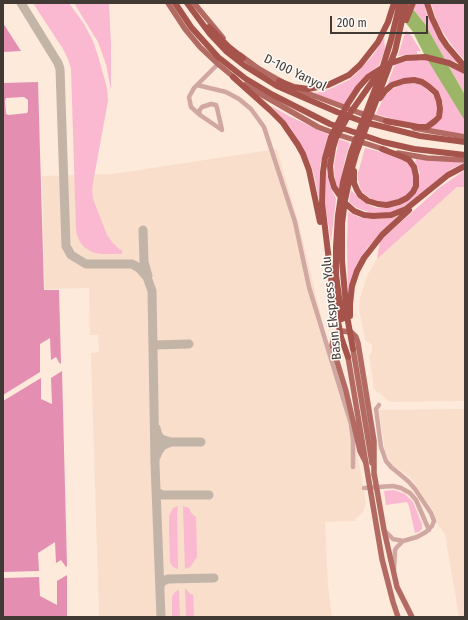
<!DOCTYPE html>
<meta charset="utf-8">
<style>
body{margin:0}
#map{position:relative;width:468px;height:620px;overflow:hidden;background:#fdeadb;font-family:"Fira Sans Condensed",sans-serif}
canvas{display:block}
.frame{position:absolute;inset:0;border:4px solid #413934;pointer-events:none}
.scale{position:absolute;left:330px;top:16px;width:98px;height:18px;box-sizing:border-box;border:2px solid #413934;border-top:0;padding-left:5px;font-size:12px;line-height:14px;white-space:nowrap;color:#413934;-webkit-text-stroke:3px #fefaf7;paint-order:stroke}
</style>
<div id="map">
<canvas width="468" height="620"></canvas>
<div class="frame"></div>
<div class="scale">200 m</div>
</div>
<script>
const ctx = document.querySelector('canvas').getContext('2d');
ctx.lineJoin = 'round';
function paint(path, color) {
  ctx.fillStyle = color;
  ctx.fill(path, 'evenodd');
}
function shape(rows) {
  const path = new Path2D();
  for (const r of rows) {
    path.moveTo(r[0], r[1]);
    for (let i = 2; i < r.length; i += 2) path.lineTo(r[i], r[i + 1]);
  }
  return path;
}
function trace(path, color, width, dash) {
  ctx.strokeStyle = color;
  ctx.lineWidth = width;
  ctx.lineCap = dash ? 'butt' : 'round';
  ctx.setLineDash(dash || []);
  ctx.stroke(path);
}
function write(font, color, halo, rows, align = 'center') {
  ctx.font = font + ' "Fira Sans Condensed",sans-serif';
  ctx.lineWidth = 3;
  ctx.setLineDash([]);
  ctx.textBaseline = 'middle';
  ctx.strokeStyle = halo;
  ctx.fillStyle = color;
  for (const [text, x, y, turn = 0] of rows) {
    ctx.save();
    ctx.translate(x, y);
    ctx.rotate((+turn || 0) * Math.PI / 180);
    ctx.textAlign = isNaN(turn) ? turn : align;
    if (halo) ctx.strokeText(text, 0, 0);
    ctx.fillText(text, 0, 0);
    ctx.restore();
  }
}
paint(shape([
 [277,149,298,221,330,353,352,422,366,504,363,512,358,517,356,518,356,521,325,522,328,586,332,617,99,617,91,353,99,352,98,335,90,335,89,288,45,289,42,176,113,174],
 [457,187,465,187,465,401,390,402,374,389,369,355,372,352,372,345,365,340,361,319,359,309,360,299,367,276,377,259],
 [465,409,465,617,459,617,445,534,436,522,434,512,410,477,391,464,385,451,379,410]
]), '#f8decb');
paint(shape([
 [33,3,69,3,84,24,93,41,98,56,107,88,108,101,94,177,92,190,93,199,107,235,112,242,120,250,122,249,122,254,101,254,92,252,84,247,80,242,77,235,76,229,71,69,68,59,63,49],
 [74,3,109,3,111,46,111,90,106,64,98,42],
 [416,3,424,3,426,12,443,46,458,63,444,58,425,24,414,10],
 [431,3,465,3,465,61,454,48,444,34,437,21],
 [406,30,410,34,421,51,417,51,417,54,398,56],
 [384,37,385,50,379,65,365,77,345,105,312,93,322,92,332,88,349,80,356,74,374,54],
 [417,59,429,60,465,121,465,135,430,129,439,121,442,111,443,104,441,97,435,89,427,83,396,81,387,86,395,64],
 [448,64,461,71,465,74,465,95],
 [411,83,422,85,436,98,438,111,435,119,426,125,396,120,376,114,384,97,391,90,400,85],
 [271,106,291,117,329,135,320,165,319,199,313,171,307,156,291,128],
 [339,139,350,143,345,159,339,191,335,182,334,165],
 [365,148,397,156,406,160,413,170,414,182,411,191,403,198,388,202,373,200,366,195,361,191,358,179,358,173],
 [416,159,461,162,462,164,451,169,410,203,399,209,389,213,372,213,357,208,349,202,351,190,361,200,369,205,377,208,397,206,402,204,418,186,420,173,415,162],
 [326,170,330,185,336,199,331,242,325,204],
 [465,170,465,187,457,187,377,259,380,241,439,188],
 [348,212,359,217,368,219,391,218,398,215,367,248,361,258,348,294,347,243],
 [394,490,405,494,413,502,422,524,422,529,419,532,415,533,409,506,407,502,386,505,384,491],
 [178,506,177,512,178,569,173,567,170,562,169,530,169,516,173,508],
 [183,506,189,508,192,514,196,517,197,557,190,567,185,569],
 [185,588,190,594,193,594,194,617,186,617],
 [178,590,179,591,180,617,172,617,172,597,174,593]
]), '#fab8d1');
paint(shape([
 [3,23,21,51,3,52],
 [38,82,44,290,59,290,61,363,60,364,56,357,51,360,50,338,40,344,40,372,3,395,3,83],
 [24,97,28,100,28,111,27,113,9,115,6,114,5,101,6,98],
 [62,371,67,566,66,567,61,560,56,563,55,542,38,553,39,571,3,572,3,401,41,378,41,399,52,404,51,378],
 [67,575,67,617,3,617,3,578,39,577,40,596,57,605,57,581]
]), '#e48fb1');
paint(shape([
 [390,3,408,3,425,24,465,95,465,121,424,54,413,32]
]), '#9bb666');
trace(shape([
 [21,3,58,63,60,69,66,246,71,255,86,264,132,264,139,268,147,277,152,291,155,464,161,617],
 [143,230,144,262,148,276],
 [153,345,189,344],
 [156,428,158,435,161,439,171,442,162,446,158,452,156,457],
 [166,442,201,442],
 [156,491,158,493,163,495,209,495],
 [160,585,163,581,168,579,214,578]
]), '#c3b4a8', 9);
trace(shape([
 [218,64,194,88,189,97,191,107,200,115,199,111,202,107,211,104,216,105,217,108,222,130],
 [197,85,226,92,239,99,251,109,264,127,295,222,309,287,351,424,353,440,353,467],
 [200,115,222,130],
 [379,405,376,409,381,447,386,461,391,467,408,481,415,489,431,513,434,521,432,526,426,532,417,537,403,541,397,547,395,550,394,571],
 [364,488,393,486,401,488,410,493,416,500,429,530],
 [384,530,393,539,403,541]
]), '#d1a7a2', 4.5);
trace(shape([
 [168,3,185,29,200,47,218,64,236,79],
 [194,3,223,38],
 [240,55,259,69,282,82],
 [245,85,318,127,339,135,386,150],
 [293,88,360,113,390,122],
 [414,128,465,137],
 [398,153,427,158,465,160],
 [353,349,372,463],
 [348,357,382,559,393,602,398,617],
 [366,463,360,451,346,391,332,345,334,336,342,331,351,332,356,337,358,343,374,441,374,475],
 [374,473,384,530,397,587,412,617]
]), '#b26a62', 5.5);
trace(shape([
 [175,3,191,27,218,57,246,79,273,95,330,124,383,142,414,149,465,155],
 [187,3,210,34,227,52,245,66,277,86,337,112,364,122,420,136,465,142],
 [427,3,432,18,441,37,447,46,465,67],
 [406,20,413,3],
 [209,27,229,47,243,58],
 [377,75,348,116,336,138,333,148,330,166,331,177,334,187,345,203,354,211,364,215,373,216,391,215,406,209,448,175,465,166],
 [233,77,270,110,283,123,298,145,303,154,309,170,320,222],
 [279,81,294,87,308,89,328,85,349,75,360,65,378,42,388,22,394,3],
 [380,98,385,91,392,85,404,81,414,80,422,82,428,86,436,93,439,101,440,109,439,117,435,121,427,127,419,127,386,121],
 [354,171,354,183,357,190,360,195,368,201,378,204,387,205,399,202,407,198,413,192,416,186,416,176,414,167,409,160,403,157,382,149],
 [350,316,350,304,352,286,357,271,364,258,382,235,409,210],
 [342,319,336,275,336,247,338,216,343,182,351,152,380,76,391,40,400,3],
 [353,349,347,316,342,261,342,224,345,200,351,172,356,154,395,51,406,3],
 [348,357,341,337,333,294,322,203,323,172,325,158,331,137,347,105,358,88,368,77,388,64,406,58,425,57,449,63,465,71]
]), '#a6534b', 6);
write('13px', '#413934', '#fefaf7', [
 ["D-100 Yanyol",295,73,26],
 ["Basın Ekspress Yolu",332,308,-96]
]);
</script>
